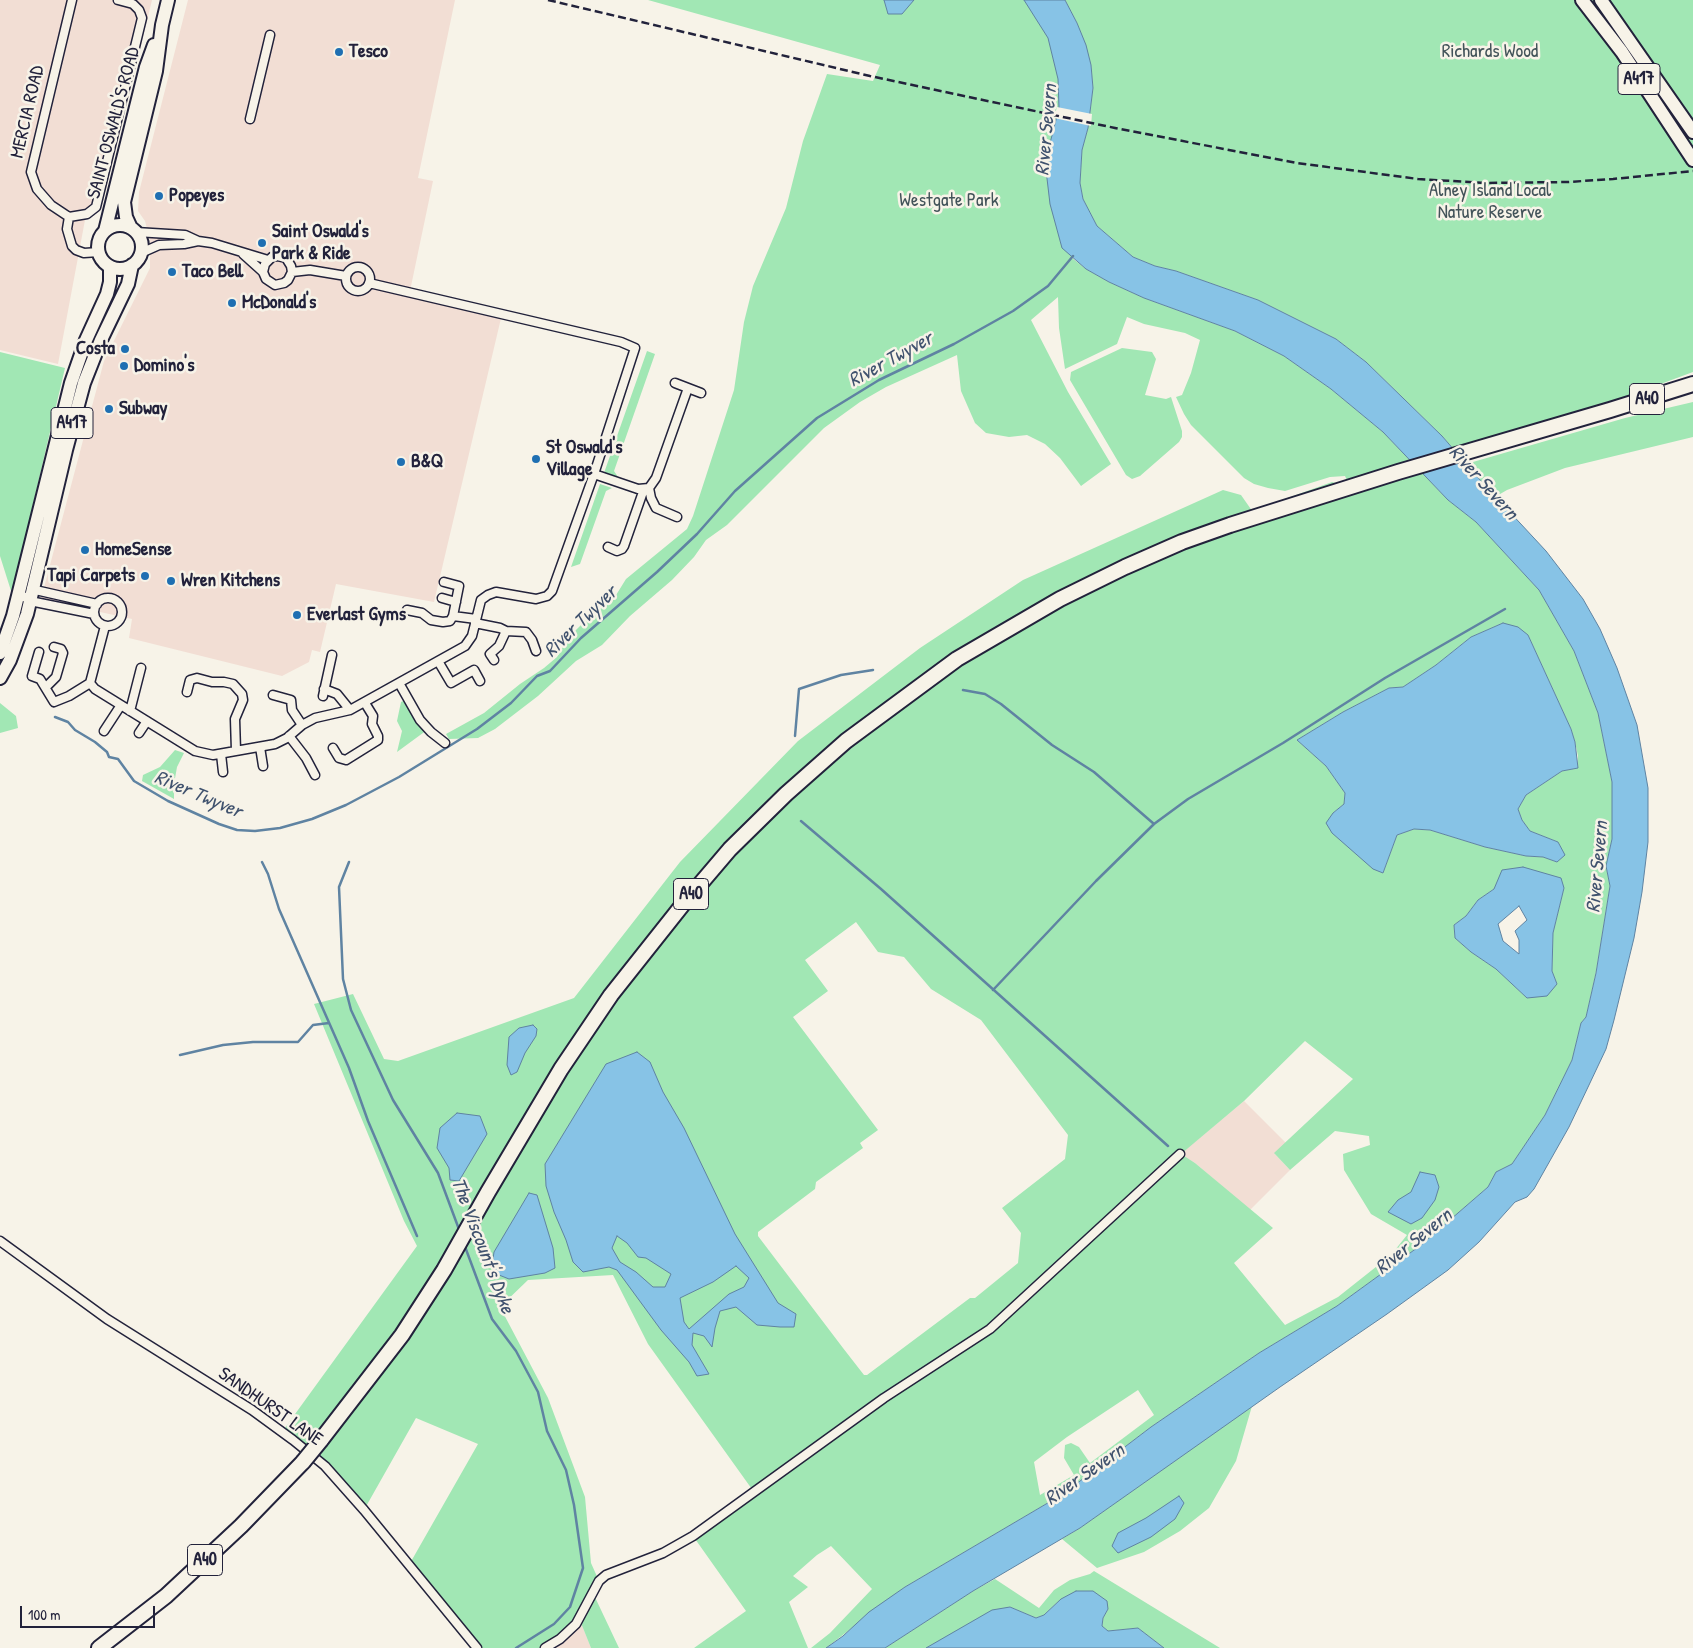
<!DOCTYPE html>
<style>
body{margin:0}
#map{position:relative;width:1693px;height:1648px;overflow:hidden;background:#f7f3e8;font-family:"Patrick Hand",sans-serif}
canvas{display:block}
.scale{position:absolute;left:20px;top:1606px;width:135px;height:22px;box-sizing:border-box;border:2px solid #22223b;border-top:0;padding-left:6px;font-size:15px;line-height:18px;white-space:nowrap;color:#22223b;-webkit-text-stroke:4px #f7f3e8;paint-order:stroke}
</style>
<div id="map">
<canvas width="1693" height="1648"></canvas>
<div class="scale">100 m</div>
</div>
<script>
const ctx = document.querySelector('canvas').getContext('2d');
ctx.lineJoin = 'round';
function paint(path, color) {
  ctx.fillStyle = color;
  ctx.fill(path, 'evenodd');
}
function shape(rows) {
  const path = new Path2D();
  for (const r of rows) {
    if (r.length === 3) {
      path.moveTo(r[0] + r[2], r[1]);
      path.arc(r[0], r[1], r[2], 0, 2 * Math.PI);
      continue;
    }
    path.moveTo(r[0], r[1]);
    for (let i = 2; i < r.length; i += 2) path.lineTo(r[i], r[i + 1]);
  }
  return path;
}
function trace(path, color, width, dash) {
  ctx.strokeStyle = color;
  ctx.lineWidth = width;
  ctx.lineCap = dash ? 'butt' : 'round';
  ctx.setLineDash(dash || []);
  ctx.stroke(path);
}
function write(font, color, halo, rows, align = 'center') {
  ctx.font = font + ' "Patrick Hand",sans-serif';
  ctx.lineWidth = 5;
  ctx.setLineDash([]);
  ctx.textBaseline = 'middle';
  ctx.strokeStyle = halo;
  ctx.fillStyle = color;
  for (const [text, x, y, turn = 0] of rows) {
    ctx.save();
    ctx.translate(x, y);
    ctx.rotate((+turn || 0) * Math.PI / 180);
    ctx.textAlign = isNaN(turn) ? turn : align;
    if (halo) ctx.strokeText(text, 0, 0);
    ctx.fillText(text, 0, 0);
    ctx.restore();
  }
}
paint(shape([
 [0,0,152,0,101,210,85,220,58,364,0,350],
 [188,0,455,0,418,178,433,181,410,291,502,314,434,602,336,584,320,652,312,650,309,662,282,676,129,638,132,619,41,599,104,361,150,268,150,241,145,221,138,211,139,192],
 [1244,1101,1286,1143,1275,1154,1290,1170,1250,1210,1195,1163,1180,1154],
 [579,1618,591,1648,545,1648]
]), '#f2ded4');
paint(shape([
 [648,0,1042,0,1067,45,1072,258,1086,269,1109,282,1144,298,1235,331,1284,356,1331,389,1383,432,1448,500,1476,522,1539,590,1574,651,1598,713,1612,782,1612,839,1606,866,1610,886,1596,972,1586,1017,1581,1023,1572,1060,1545,1115,1512,1164,1496,1172,1488,1187,1421,1245,1337,1306,1259,1353,1151,1427,1063,1494,905,1587,826,1648,811,1648,830,1633,872,1589,831,1546,817,1555,793,1576,808,1587,789,1602,808,1648,694,1648,746,1611,693,1536,754,1492,648,1344,613,1275,528,1280,500,1307,548,1398,585,1497,591,1563,599,1581,593,1593,619,1648,591,1648,579,1618,545,1648,477,1648,409,1565,478,1444,416,1418,364,1510,325,1466,282,1432,417,1246,404,1221,314,1004,353,994,384,1059,398,1061,574,998,680,862,798,741,920,648,1023,580,1223,490,1241,495,1255,515,1272,511,1271,504,1332,482,1336,483,1338,491,1350,487,1345,476,1330,477,1285,491,1268,488,1254,484,1244,478,1191,425,1184,414,1176,397,1182,395,1191,373,1200,340,1185,333,1144,324,1127,317,1117,344,1065,369,1059,328,1058,297,1031,320,1068,392,1111,464,1081,486,1060,458,1045,444,1027,435,1009,437,986,433,975,423,961,391,957,355,886,387,860,402,824,428,727,525,706,540,694,557,672,580,630,616,602,645,576,661,538,696,495,729,478,738,449,739,446,734,484,713,520,684,544,668,557,657,568,638,591,615,613,600,626,579,687,529,693,516,734,390,744,322,753,286,786,208,803,141,827,74,873,81,880,65],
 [1503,623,1528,635,1571,729,1575,742,1578,756,1577,768,1562,771,1526,795,1518,809,1522,820,1530,831,1558,842,1564,855,1557,862,1543,857,1526,856,1485,847,1430,830,1414,829,1397,835,1383,873,1333,813,1344,804,1345,793,1326,766,1297,740,1343,712,1389,688,1403,687,1436,665,1471,637],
 [1564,888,1553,933,1552,971,1557,984,1527,998,1496,969,1471,952,1455,938,1454,925,1466,916,1478,900,1494,889],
 [856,922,878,952,904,957,931,989,981,1020,1068,1135,1065,1159,1002,1208,1021,1233,1018,1263,975,1298,970,1298,867,1375,864,1375,843,1348,758,1236,758,1232,815,1189,816,1182,863,1148,860,1143,878,1130,793,1017,828,991,805,960],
 [1305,1041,1353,1079,1274,1153,1290,1170,1335,1131,1369,1136,1370,1145,1343,1154,1344,1170,1371,1214,1407,1235,1391,1255,1338,1297,1285,1325,1234,1263,1273,1228,1195,1163,1181,1154,1244,1101],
 [1138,1390,1154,1415,1090,1463,1079,1447,1071,1443,1065,1445,1064,1458,1074,1475,1040,1495,1034,1462,1067,1437],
 [1065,0,1693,0,1693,372,1612,402,1454,450,1442,436,1366,362,1336,339,1258,300,1176,271,1155,266,1133,257,1097,226,1083,199,1080,183,1082,149,1088,128,1093,88,1091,65,1077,23],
 [1122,348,1152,352,1156,359,1145,395,1166,399,1171,397,1182,431,1182,437,1179,442,1140,476,1132,479,1126,475,1070,380,1071,372],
 [647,351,655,354,614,471,618,477,604,473],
 [0,352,65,368,12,594,0,556],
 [1693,402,1693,437,1565,468,1507,490,1495,497,1466,464,1625,418],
 [600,484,612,488,606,491,580,564,571,567],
 [405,700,427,730,397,752,402,731,397,721,401,702],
 [0,703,16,716,18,728,0,733],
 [175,750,184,753,177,767,174,784,174,799,142,781,143,775,160,767],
 [1252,1406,1236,1461,1209,1508,1180,1531,1144,1552,1097,1568,1062,1539,1080,1528],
 [1094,1571,1220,1648,1164,1648,1138,1628,1108,1631,1102,1626,1103,1618,1108,1609,1061,1599,1044,1615,1036,1618,1010,1607,926,1648,885,1648,973,1591,995,1579,1039,1608,1054,1590,1070,1580,1090,1574]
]), '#a1e7b4');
const water = shape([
 [884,0,914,0,902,14,888,14,884,0],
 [1024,0,1065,0,1077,23,1086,45,1091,65,1093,88,1088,128,1082,150,1080,183,1083,199,1097,226,1133,257,1155,266,1176,271,1258,300,1336,339,1366,362,1442,436,1481,481,1546,551,1583,599,1600,629,1617,668,1637,725,1648,788,1648,842,1642,892,1634,938,1614,1020,1606,1049,1589,1085,1569,1127,1534,1189,1527,1197,1515,1202,1479,1242,1448,1270,1387,1314,1280,1387,1080,1528,973,1591,885,1648,826,1648,843,1636,869,1612,905,1587,1063,1494,1151,1427,1259,1353,1337,1306,1421,1245,1488,1187,1496,1172,1512,1164,1545,1115,1572,1060,1581,1023,1586,1017,1596,973,1610,886,1606,866,1612,839,1612,782,1598,713,1574,651,1539,590,1476,522,1448,500,1383,432,1331,389,1284,356,1235,331,1144,298,1109,282,1086,269,1062,248,1050,204,1046,170,1048,151,1059,108,1058,79,1048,38,1024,0],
 [1503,623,1518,627,1528,635,1571,729,1575,742,1578,768,1562,771,1526,795,1518,809,1522,820,1530,831,1558,842,1565,855,1557,862,1543,857,1526,856,1485,847,1430,830,1414,829,1397,835,1383,873,1373,869,1332,833,1326,823,1333,813,1344,804,1345,793,1326,766,1297,740,1343,712,1389,688,1403,687,1436,665,1471,637,1503,623],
 [1523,867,1561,878,1564,888,1553,933,1552,971,1557,984,1547,996,1527,998,1496,969,1471,952,1455,938,1454,925,1466,916,1478,900,1494,889,1502,870,1523,867],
 [1519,906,1527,920,1515,931,1519,940,1519,954,1503,941,1498,924,1519,906],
 [533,1025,537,1029,536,1036,525,1053,517,1072,511,1075,507,1065,509,1037,519,1028,533,1025],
 [637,1052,650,1062,663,1092,684,1128,735,1234,778,1303,796,1314,794,1327,780,1327,757,1325,736,1307,720,1311,715,1328,712,1347,704,1336,693,1333,692,1345,709,1374,697,1376,689,1362,661,1330,617,1270,609,1267,583,1272,573,1262,566,1240,554,1212,546,1186,545,1164,606,1064,637,1052],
 [617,1236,627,1243,638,1257,646,1258,671,1274,665,1287,653,1287,636,1272,620,1262,612,1248,617,1236],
 [736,1266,749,1278,744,1287,729,1294,689,1329,684,1322,680,1298,713,1282,736,1266],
 [457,1113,480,1116,487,1134,459,1181,450,1180,449,1168,437,1148,440,1128,457,1113],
 [1420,1172,1435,1175,1439,1187,1435,1200,1422,1218,1411,1224,1388,1212,1398,1200,1411,1192,1420,1172],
 [529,1193,537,1195,553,1248,555,1268,545,1273,509,1279,499,1275,492,1265,494,1252,529,1193],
 [1179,1496,1184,1503,1175,1519,1151,1537,1118,1553,1112,1546,1118,1533,1146,1518,1179,1496],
 [1076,1591,1093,1591,1107,1601,1108,1609,1103,1618,1102,1626,1108,1631,1138,1628,1164,1648,926,1648,992,1610,1010,1607,1036,1618,1044,1615,1061,1599,1076,1591]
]);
paint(water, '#87c3e6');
trace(water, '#5f83a2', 1);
paint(shape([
 [1057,107,1092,114,1091,126,1054,118]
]), '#f7f3e8');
trace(shape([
 [963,690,985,694,1001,704,1052,745,1094,772,1154,824,1188,799,1283,743,1385,678,1505,609],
 [55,717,68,722,75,730,95,742,107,752,109,757,118,759,134,781,168,801,219,824,237,830,255,831,280,828,312,819,346,805,399,777,477,729,511,703,537,676,550,671,581,638,657,572,697,534,735,491,817,418,879,380,954,344,1013,311,1048,286,1073,256],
 [795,736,799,689,841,675,873,670],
 [801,821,881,889,1168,1146],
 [262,862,268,874,279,909,349,1068,368,1121,417,1236],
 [349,862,339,887,343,979,351,1010,393,1100,438,1173,460,1232],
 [993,990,1096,881,1154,824],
 [180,1055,223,1045,253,1042,298,1042,313,1025,329,1023],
 [464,1244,492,1319,516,1351,538,1392,547,1431,566,1470,574,1505,583,1568,570,1607,554,1624,516,1648]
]), '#5f83a2', 2.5);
const street = shape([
 [72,0,31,172,37,189,51,205,69,217,87,214,96,207,142,18,139,10,133,4,118,0],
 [250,119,270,35],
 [69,217,67,229,72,246,76,250,84,253,99,252],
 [136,232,185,235,198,241],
 [141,253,159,245,184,244,198,241,212,243,268,260],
 [243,254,263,272,266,279,275,285,284,283,288,280,292,272,291,266,286,258,277,256,272,257,265,264,263,272],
 [358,279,12],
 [292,272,310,270,346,276],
 [675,383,701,393],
 [594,474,638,489,649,488,656,478,688,388],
 [649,488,651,498,656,508,677,517],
 [608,547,617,551,622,549,624,546,644,489],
 [444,582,459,586,453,616],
 [31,589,97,604],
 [19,593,30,601,94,614],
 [108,612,14],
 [442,598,456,602],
 [407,610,422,613,431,620,443,622,450,621,453,616,476,619],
 [475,623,500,628,506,631,526,632,532,640,536,651],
 [39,652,32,676,40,679,54,702,69,696,90,683,105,626],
 [494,660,490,654,499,646,506,631],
 [438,661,451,683,474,670,480,681],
 [90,683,95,689,195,751,213,755,275,744,287,738,302,725,315,718,350,710,465,646,472,636,481,600,488,595,496,592,536,599,547,596,552,591,594,474,635,348,621,342,369,283],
 [399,683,420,720,431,732,445,743],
 [46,687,56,677,63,653,61,649,54,647],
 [324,689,337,694,350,710],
 [187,692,190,680,197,678,212,682,224,682,233,684,242,694,243,700,235,719,236,751],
 [273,695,291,700,292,710,302,725],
 [323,696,332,655],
 [130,711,141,668],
 [104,731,121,705],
 [139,733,147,721],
 [289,736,306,758,315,775],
 [260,747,263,766],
 [333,748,339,758,346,760,378,740,378,736,372,724,373,716,365,703],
 [221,754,223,772],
 [0,1241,107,1319,252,1410,293,1440,325,1466,364,1510,477,1648],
 [545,1648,560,1639,576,1624,599,1581,606,1575,663,1553,693,1536,884,1398,990,1329,1180,1154]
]);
const primary = shape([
 [1582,0,1622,52,1693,160],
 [1601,0,1693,132],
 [120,247,22],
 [131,228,126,217,124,202,156,71,162,25,168,0],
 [105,231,146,67,154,45],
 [0,653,13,616,71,383,86,340,107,294,110,282,110,267],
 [0,678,10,660,27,614,66,450,84,383,101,340,128,284,132,265]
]);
const highway = shape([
 [321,1440,402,1335,444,1270,488,1192,561,1069,611,995,684,903,730,849,786,794,846,741,957,659,1060,599,1125,567,1182,542,1230,525,1398,472,1610,410,1693,384],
 [99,1648,166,1596,241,1526,303,1462]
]);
trace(street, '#22223b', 11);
trace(primary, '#22223b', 16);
trace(highway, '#22223b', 18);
trace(street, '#f7f3e8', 8);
trace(primary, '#f7f3e8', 12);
trace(highway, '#f7f3e8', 14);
trace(shape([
 [548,0,870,76,1115,128,1297,163,1418,179,1485,183,1568,182,1613,179,1693,171]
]), '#22223b', 2.5, [8, 4]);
const highwayBridge = shape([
 [303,1462,321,1440]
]);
trace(highwayBridge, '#22223b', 18, []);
trace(highwayBridge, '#f7f3e8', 14);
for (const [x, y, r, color] of [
 [339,52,5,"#1f6fb2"],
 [159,196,5,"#1f6fb2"],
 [262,243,5,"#1f6fb2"],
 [172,272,5,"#1f6fb2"],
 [232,303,5,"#1f6fb2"],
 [125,349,5,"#1f6fb2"],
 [124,366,5,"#1f6fb2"],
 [109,409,5,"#1f6fb2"],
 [536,459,5,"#1f6fb2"],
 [401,462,5,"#1f6fb2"],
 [85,550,5,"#1f6fb2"],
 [145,576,5,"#1f6fb2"],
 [171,581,5,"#1f6fb2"],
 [297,615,5,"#1f6fb2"]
]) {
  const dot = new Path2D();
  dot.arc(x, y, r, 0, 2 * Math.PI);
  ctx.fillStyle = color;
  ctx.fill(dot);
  trace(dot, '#f7f3e8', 2);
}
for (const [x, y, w] of [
 [1639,79,42],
 [1647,399,35],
 [72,423,42],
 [691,894,35],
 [205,1560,35]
]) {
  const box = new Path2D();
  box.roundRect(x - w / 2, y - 15.5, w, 31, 4);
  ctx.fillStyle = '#f7f3e8';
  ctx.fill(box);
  trace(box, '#22223b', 1);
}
write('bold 18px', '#22223b', null, [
 ["A417",1639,79],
 ["A40",1647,399],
 ["A417",72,423],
 ["A40",691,894],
 ["A40",205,1560]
]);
write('bold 19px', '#22223b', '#f7f3e8', [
 ["Tesco",349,52],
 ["Popeyes",169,196],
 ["Saint Oswald's",272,232],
 ["Park & Ride",272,254],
 ["Taco Bell",182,272],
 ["McDonald's",242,303],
 ["Costa",115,349,"right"],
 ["Domino's",134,366],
 ["Subway",119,409],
 ["St Oswald's",546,448],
 ["Village",546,470],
 ["B&Q",411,462],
 ["HomeSense",95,550],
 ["Tapi Carpets",135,576,"right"],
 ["Wren Kitchens",181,581],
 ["Everlast Gyms",307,615]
], 'left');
write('19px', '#425359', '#f7f3e8', [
 ["Richards Wood",1490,52],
 ["Alney Island Local",1490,191],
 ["Nature Reserve",1490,213],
 ["Westgate Park",949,201]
]);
write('19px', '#22223b', '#f7f3e8', [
 ["MERCIA ROAD",28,112,-77],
 ["SAINT OSWALD'S ROAD",114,123,-75],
 ["SANDHURST LANE",270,1407,35]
]);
write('italic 20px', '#40526e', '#f7f3e8', [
 ["River Severn",1047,130,-85],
 ["River Twyver",891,360,-29],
 ["River Severn",1483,483,48],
 ["River Twyver",581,622,-44],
 ["River Twyver",198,795,23],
 ["River Severn",1598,867,-85],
 ["River Severn",1414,1242,-39],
 ["The Viscount's Dyke",482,1246,69],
 ["River Severn",1085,1475,-35]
]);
</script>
